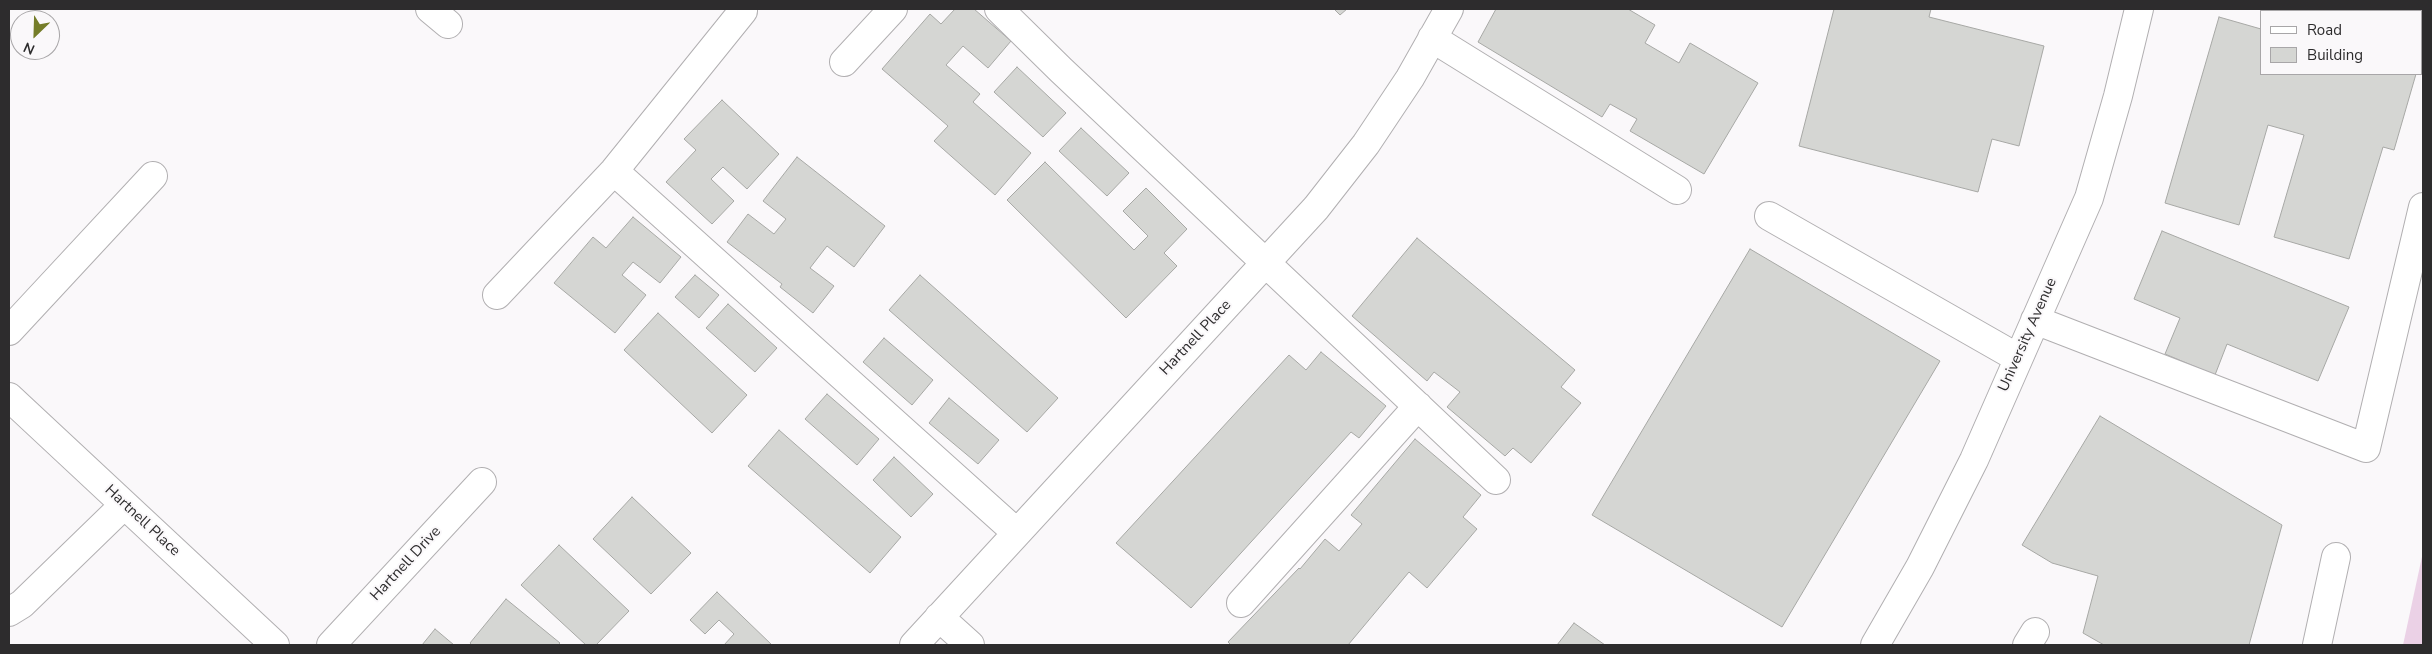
<!DOCTYPE html>
<style>
body{margin:0}
#map{position:relative;width:2432px;height:654px;overflow:hidden;background:#faf8fa;font-family:"Nunito Sans",sans-serif}
canvas{display:block}
.frame{position:absolute;inset:0;border:10px solid #2d2c2d;pointer-events:none}
.legend{position:absolute;left:2260px;top:10px;width:162px;height:65px;box-sizing:border-box;background:#faf8fa;border:1px solid #a8a6a8;margin:0;padding:6px 9px;list-style:none;font-size:15px;color:#2d2c2d}
.legend li{display:flex;align-items:center;gap:10px;height:25px}
.legend b{width:25px;border:1px solid #a8a6a8}
.north{position:absolute;left:10px;top:10px;width:50px;height:50px;box-sizing:border-box;background:#faf8fa;border:1px solid #a8a6a8;border-radius:50%;rotate:204deg;font-size:14px;font-weight:700;line-height:20px;text-align:center;color:#2d2c2d}
.north::after{content:'';display:block;margin:auto;width:18px;height:22px;background:#757d29;clip-path:polygon(50% 0,100% 100%,50% 72%,0 100%)}
</style>
<div id="map">
<canvas width="2432" height="654"></canvas>
<div class="frame"></div>
<ul class="legend">
<li><b style="height:6px;background:#fff"></b>Road</li>
<li><b style="height:14px;background:#d5d6d3"></b>Building</li>
</ul>
<div class="north">N</div>
</div>
<script>
const ctx = document.querySelector('canvas').getContext('2d');
ctx.lineJoin = 'round';
function paint(path, color) {
  ctx.fillStyle = color;
  ctx.fill(path, 'evenodd');
}
function shape(rows) {
  const path = new Path2D();
  for (const r of rows) {
    path.moveTo(r[0], r[1]);
    for (let i = 2; i < r.length; i += 2) path.lineTo(r[i], r[i + 1]);
  }
  return path;
}
function trace(path, color, width, dash) {
  ctx.strokeStyle = color;
  ctx.lineWidth = width;
  ctx.lineCap = dash ? 'butt' : 'round';
  ctx.setLineDash(dash || []);
  ctx.stroke(path);
}
function write(font, color, halo, rows, align = 'center') {
  ctx.font = font + ' "Nunito Sans",sans-serif';
  ctx.lineWidth = 4;
  ctx.setLineDash([]);
  ctx.textBaseline = 'middle';
  ctx.strokeStyle = halo;
  ctx.fillStyle = color;
  for (const [text, x, y, turn = 0] of rows) {
    ctx.save();
    ctx.translate(x, y);
    ctx.rotate((+turn || 0) * Math.PI / 180);
    ctx.textAlign = isNaN(turn) ? turn : align;
    if (halo) ctx.strokeText(text, 0, 0);
    ctx.fillText(text, 0, 0);
    ctx.restore();
  }
}
paint(shape([
 [2423,552,2423,645,2403,645]
]), '#ebd1e6');
const building = shape([
 [955,9,974,9,1011,41,988,68,963,46,946,65,980,94,973,102,1031,153,995,195,934,141,948,126,882,69,930,14,941,24,955,9],
 [1334,9,1347,9,1340,15,1334,9],
 [1496,9,1628,9,1655,25,1645,43,1679,63,1690,43,1758,83,1704,174,1630,131,1637,119,1610,104,1602,117,1478,42,1496,9],
 [1834,9,1931,9,1929,17,2044,46,2019,146,1992,139,1978,192,1799,146,1834,9],
 [2379,9,2403,9,2402,11,2379,9],
 [2219,17,2261,29,2261,74,2416,74,2394,150,2383,147,2349,259,2274,237,2304,135,2268,125,2239,225,2165,203,2219,17],
 [1017,67,1066,113,1043,137,994,92,1017,67],
 [722,100,779,154,747,189,723,167,711,179,734,201,712,224,666,182,696,150,684,139,722,100],
 [1081,128,1129,173,1107,196,1059,151,1081,128],
 [797,157,885,226,854,267,827,246,810,268,834,286,813,313,780,287,782,284,727,242,748,214,774,234,786,219,763,201,797,157],
 [1045,162,1134,250,1148,236,1123,211,1146,188,1187,229,1164,253,1177,266,1126,318,1007,200,1045,162],
 [633,217,681,257,660,283,633,262,622,275,646,295,615,333,554,283,593,237,606,248,633,217],
 [2162,231,2349,307,2318,381,2227,344,2215,375,2165,354,2180,318,2134,299,2162,231],
 [1417,238,1575,370,1561,387,1581,403,1531,463,1513,448,1505,456,1447,407,1460,392,1434,372,1427,381,1352,316,1417,238],
 [1750,249,1940,361,1782,627,1592,515,1750,249],
 [695,275,719,295,699,318,675,297,695,275],
 [920,275,1058,398,1027,432,889,310,920,275],
 [728,304,777,348,755,372,706,328,728,304],
 [658,313,747,395,712,433,624,350,658,313],
 [884,338,933,380,912,405,863,362,884,338],
 [1321,352,1386,406,1359,438,1351,432,1191,608,1116,543,1289,355,1306,370,1321,352],
 [827,394,879,439,857,465,805,419,827,394],
 [949,398,999,440,978,464,929,423,949,398],
 [2100,416,2282,525,2249,645,2104,645,2083,633,2098,576,2052,563,2022,545,2100,416],
 [779,430,901,537,870,573,748,466,779,430],
 [1415,439,1481,495,1463,517,1477,529,1427,588,1409,572,1348,645,1231,645,1228,642,1299,568,1300,569,1325,539,1339,551,1362,524,1351,515,1415,439],
 [894,457,933,494,911,517,873,480,894,457],
 [632,497,691,553,651,594,593,539,632,497],
 [559,545,629,611,596,645,586,645,521,585,559,545],
 [717,592,772,645,724,645,734,634,719,620,705,634,690,620,717,592],
 [506,599,560,643,558,645,472,645,470,643,506,599],
 [1574,623,1605,645,1557,645,1574,623],
 [435,629,454,645,422,645,435,629]
]);
paint(building, '#d5d6d3');
trace(building, '#a7a8a5', 1);
const minor = shape([
 [430,9,448,24],
 [999,9,1061,70,1496,480],
 [1432,38,1677,190],
 [844,62,893,9],
 [614,171,1017,533],
 [1769,216,2018,358],
 [497,295,614,171,743,11],
 [2035,320,2366,448,2423,207],
 [9,331,153,176],
 [9,397,275,645],
 [1241,603,1418,406],
 [9,612,22,604,124,505],
 [939,617,970,645],
 [331,645,482,482],
 [914,645,1316,208,1366,144,1410,78,1449,9],
 [1875,645,1920,567,1974,460,2089,198,2118,96,2139,9],
 [2027,645,2035,632],
 [2317,645,2336,557]
]);
trace(minor, '#b1afb1', 30);
trace(minor, '#fff', 28);
write('15px', '#2d2c2d', '#faf8fa', [
 ["University Avenue",2028,335,-66],
 ["Hartnell Place",1196,338,-47],
 ["Hartnell Place",142,521,43],
 ["Hartnell Drive",406,564,-47]
]);
</script>
